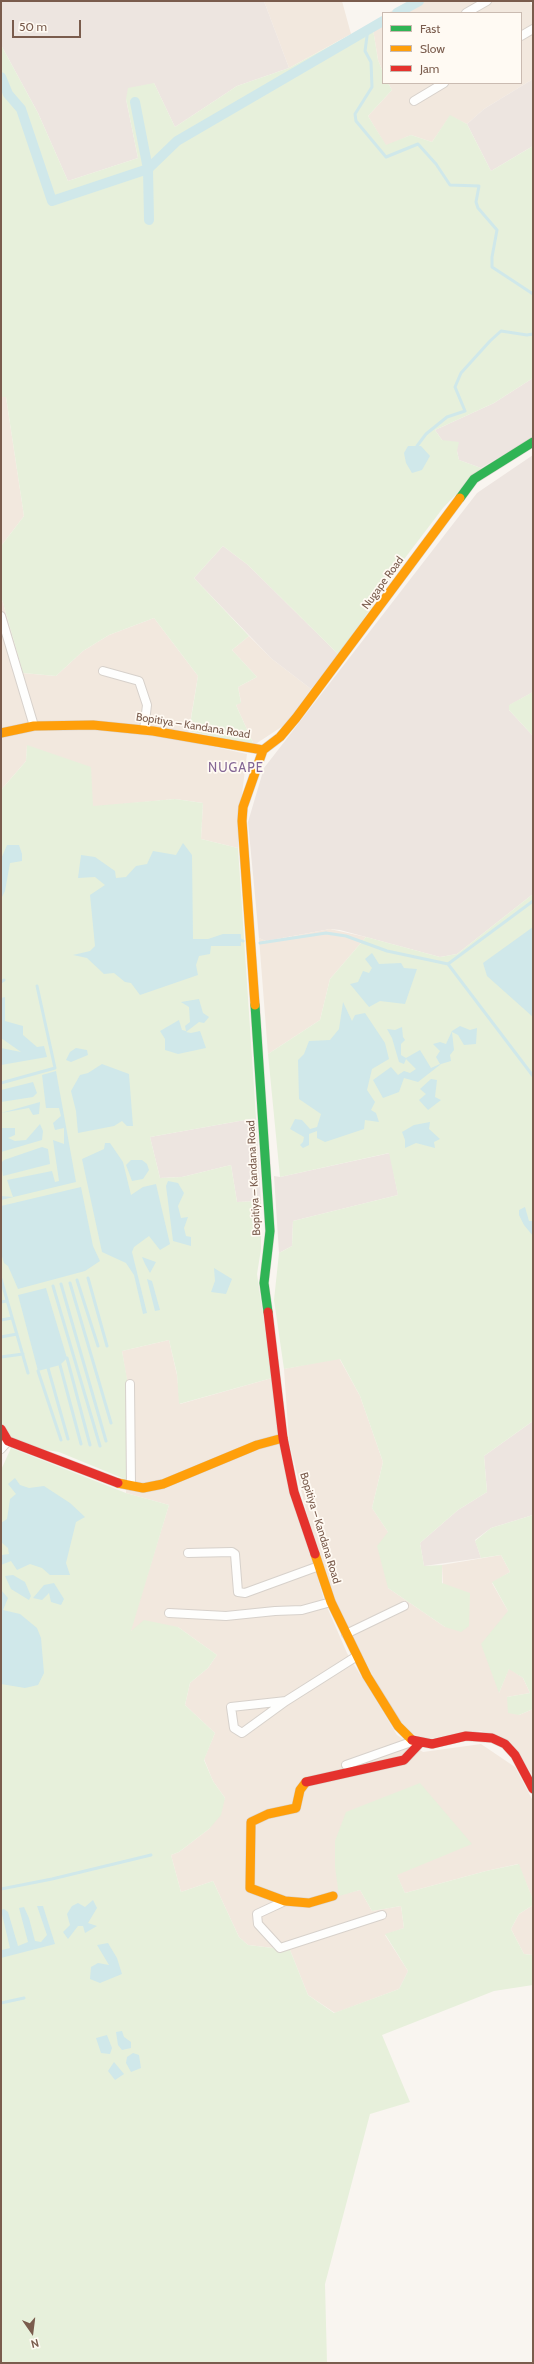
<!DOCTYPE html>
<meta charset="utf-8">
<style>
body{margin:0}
#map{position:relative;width:534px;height:2364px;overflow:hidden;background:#f9f5f0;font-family:Cabin,sans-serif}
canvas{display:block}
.frame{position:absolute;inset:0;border:2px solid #7a5c4d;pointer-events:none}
.legend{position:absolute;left:382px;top:12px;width:140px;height:72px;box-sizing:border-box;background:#fffaf3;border:1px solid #cabbb1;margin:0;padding:5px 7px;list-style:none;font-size:12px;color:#7a5c4d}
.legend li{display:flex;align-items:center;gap:8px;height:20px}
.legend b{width:20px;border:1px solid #cabbb1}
.north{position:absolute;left:12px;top:2312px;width:40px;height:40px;-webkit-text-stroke:3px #fffaf3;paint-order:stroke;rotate:166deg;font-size:11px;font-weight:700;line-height:16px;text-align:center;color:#7a5c4d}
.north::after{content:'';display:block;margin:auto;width:14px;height:18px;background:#7a5c4d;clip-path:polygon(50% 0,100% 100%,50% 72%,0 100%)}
.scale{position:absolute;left:12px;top:20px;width:69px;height:18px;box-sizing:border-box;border:2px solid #7a5c4d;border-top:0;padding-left:5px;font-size:12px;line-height:14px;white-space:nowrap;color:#7a5c4d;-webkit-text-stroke:3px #fffaf3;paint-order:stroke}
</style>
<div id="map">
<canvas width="534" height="2364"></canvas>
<div class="frame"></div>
<ul class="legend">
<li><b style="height:5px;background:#30b455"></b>Fast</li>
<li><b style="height:5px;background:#ff9f0a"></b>Slow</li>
<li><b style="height:5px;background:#e5322d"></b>Jam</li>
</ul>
<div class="north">N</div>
<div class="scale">50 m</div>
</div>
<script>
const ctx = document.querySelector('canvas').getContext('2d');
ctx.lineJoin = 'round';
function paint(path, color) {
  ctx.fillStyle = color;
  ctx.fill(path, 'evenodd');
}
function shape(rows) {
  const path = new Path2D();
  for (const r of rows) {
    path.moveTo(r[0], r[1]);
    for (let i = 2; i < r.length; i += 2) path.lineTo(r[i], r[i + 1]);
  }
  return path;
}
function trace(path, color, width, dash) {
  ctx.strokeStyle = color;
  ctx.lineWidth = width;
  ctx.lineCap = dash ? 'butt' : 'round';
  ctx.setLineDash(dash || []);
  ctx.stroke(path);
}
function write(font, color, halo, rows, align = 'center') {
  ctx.font = font + ' Cabin,sans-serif';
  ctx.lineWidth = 3.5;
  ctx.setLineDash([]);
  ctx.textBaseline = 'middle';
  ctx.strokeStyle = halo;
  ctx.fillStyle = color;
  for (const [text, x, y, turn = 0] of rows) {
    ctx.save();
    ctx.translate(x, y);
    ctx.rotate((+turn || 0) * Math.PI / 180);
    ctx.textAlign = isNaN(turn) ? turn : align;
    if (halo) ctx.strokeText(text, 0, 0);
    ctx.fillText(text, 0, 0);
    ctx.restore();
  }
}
paint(shape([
 [264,1,342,1,351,34,289,68],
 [409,1,529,1,533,7,533,79,484,109,467,124,450,116,432,142,411,135,386,146,368,116,392,90,388,83,521,83,521,13,388,13],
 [383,16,383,72,378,60,372,23],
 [1,397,6,397,24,516,1,546],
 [1,596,23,673,56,676,83,651,109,635,154,618,198,676,187,741,247,754,239,818,238,848,201,839,203,803,175,799,92,807,27,746,26,761,1,790],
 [249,636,272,659,311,689,286,724,254,745,236,705,241,702,238,687,257,677,232,650],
 [330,929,366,937,330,979,320,1020,268,1054,259,938,266,941],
 [169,1340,177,1375,180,1404,272,1378,308,1542,324,1600,347,1653,397,1735,423,1752,481,1744,515,1767,533,1801,533,1900,518,1864,486,1871,405,1893,397,1876,339,1895,360,1890,372,1911,401,1906,404,1928,385,1935,408,1971,399,1989,335,2013,308,1995,290,1950,248,1945,239,1937,213,1881,181,1892,171,1855,179,1852,209,1829,225,1798,213,1781,204,1759,215,1733,185,1705,190,1683,208,1668,217,1655,178,1627,130,1631,169,1505,126,1493,130,1400,122,1351],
 [339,1358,360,1396,383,1462,372,1508,388,1532,388,1588,445,1627,442,1565,501,1555,510,1572,492,1583,508,1611,499,1693,509,1668,523,1678,530,1693,507,1697,519,1715,533,1709,533,1776,512,1745,481,1731,429,1739,412,1734,393,1713,337,1609,308,1518,289,1442,284,1369],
 [533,1905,533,1955,524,1954,511,1929,519,1914]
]), '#f2e8de');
paint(shape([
 [1,1,264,1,289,68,237,86,175,127,154,83,126,99,138,158,68,181,38,113,1,45],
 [533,79,533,146,491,171,467,124,484,109],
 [533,378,533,437,481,468,459,460,457,451,442,440,435,430,494,403],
 [533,455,533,692,510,705,509,710,533,736,533,894,457,954,440,957,340,930,330,929,266,941,259,938,248,822,264,768,477,493],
 [223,546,248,565,339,655,311,689,272,659,194,578],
 [256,1118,261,1201,237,1202,231,1165,182,1177,160,1178,150,1137],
 [390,1153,398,1195,293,1221,292,1246,279,1253,274,1176,280,1177],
 [533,1421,533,1515,491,1528,475,1540,481,1558,424,1566,420,1543,458,1510,487,1492,484,1456]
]), '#ede5e0');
paint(shape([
 [372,23,378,60,383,72,383,83,388,83,392,90,368,116,386,145,411,135,432,142,450,115,467,124,491,171,533,146,533,378,494,403,435,430,442,440,459,442,457,451,459,460,481,468,443,508,405,558,339,655,248,565,223,546,194,578,249,636,232,650,257,677,238,687,241,703,236,705,254,745,189,731,198,676,154,618,109,635,83,651,56,676,23,673,1,596,1,546,24,516,6,397,1,397,1,45,38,113,68,181,138,158,126,99,128,88,154,83,175,127,237,86,289,68],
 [533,692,533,736,509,710,509,705],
 [27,745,91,767,93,806,175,799,203,803,201,839,238,848,256,1118,150,1137,160,1178,182,1177,231,1165,237,1202,261,1201,261,1249,257,1274,272,1378,179,1404,177,1374,169,1340,122,1351,127,1379,127,1480,59,1452,1,1443,1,790,26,761],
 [533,894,533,1421,484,1456,487,1492,458,1510,420,1543,424,1566,442,1565,442,1583,470,1593,469,1626,461,1632,445,1627,388,1588,377,1546,388,1532,372,1508,383,1462,360,1396,340,1359,284,1369,274,1300,279,1253,292,1246,293,1221,398,1195,389,1153,280,1177,268,1054,320,1020,330,979,366,937,440,957,457,954],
 [11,1448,126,1493,169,1505,131,1631,144,1620,178,1627,217,1655,208,1668,190,1683,185,1705,215,1733,204,1760,213,1781,225,1798,221,1815,209,1829,179,1852,171,1855,181,1892,213,1881,239,1937,248,1945,290,1950,308,1995,334,2013,399,1989,408,1971,385,1934,404,1928,401,1906,372,1911,360,1890,339,1896,335,1867,335,1841,346,1812,420,1783,472,1844,397,1875,405,1893,486,1871,519,1864,533,1900,533,1905,519,1914,511,1929,524,1954,533,1955,533,1985,494,1991,382,2035,410,2102,370,2114,325,2284,327,2363,1,2363,1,1470],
 [533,1515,533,1709,519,1715,508,1713,507,1697,530,1693,523,1678,509,1669,499,1693,481,1644,508,1611,492,1582,510,1572,501,1555,481,1558,475,1541,491,1528]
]), '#e7f0db');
paint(shape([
 [408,446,421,446,430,456,422,470,412,473,406,463,404,453],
 [183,843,192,855,193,939,208,939,223,934,241,934,241,946,211,946,210,954,199,956,196,965,198,975,140,995,131,983,125,982,114,973,104,974,87,958,73,955,90,951,95,946,90,895,105,885,95,877,78,878,81,855,95,857,115,871,116,878,126,877,136,866,147,864,153,851,176,855],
 [7,845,19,845,22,854,22,861,10,863,5,891,1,899,1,859],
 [533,927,533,1017,487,976,483,963],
 [372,953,379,964,401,963,404,968,417,969,405,1004,380,1001,369,1007,350,984,358,982,363,971,369,973,372,968,365,959],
 [5,997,5,1021,23,1026,23,1035,37,1047,44,1046,47,1057,1,1065,1,1048,21,1052,1,1038,1,998],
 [199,999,203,1013,209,1017,204,1023,199,1022,186,1032,191,1033,200,1031,206,1048,178,1054,165,1050,165,1039,160,1031,179,1020,182,1030,186,1031,185,1026,190,1022,189,1007,181,1002],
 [343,1002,352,1021,355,1015,365,1013,385,1043,389,1059,372,1069,367,1090,375,1102,371,1110,376,1113,379,1122,365,1120,364,1129,325,1142,317,1138,317,1131,309,1134,309,1145,303,1148,300,1145,303,1142,304,1137,290,1129,295,1119,302,1120,310,1129,317,1127,321,1114,299,1099,298,1060,304,1054,309,1041,330,1040,339,1029],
 [460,1026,470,1030,477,1028,476,1044,464,1045,458,1035,452,1032,454,1050,450,1055,451,1061,441,1064,418,1082,404,1078,399,1092,383,1098,373,1080,391,1067,398,1075,404,1071,410,1073,416,1069,406,1059,404,1064,399,1062,392,1038,387,1029,395,1030,402,1027,403,1037,405,1040,401,1044,401,1055,406,1058,420,1050,431,1068,440,1064,436,1057,440,1051,433,1044,440,1042,446,1044,452,1031],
 [76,1048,87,1050,88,1055,71,1062,66,1060,70,1052],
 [102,1064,129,1074,133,1126,127,1126,122,1121,114,1126,78,1133,76,1111,71,1091,80,1075,88,1073],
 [56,1071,76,1182,1,1200,1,1196,13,1197,7,1180,52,1171,55,1182,59,1181,53,1140,64,1144,64,1128,55,1130,53,1123,61,1116,59,1108,46,1108,42,1075],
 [431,1079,437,1080,435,1097,441,1100,428,1110,419,1100,426,1094,420,1089],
 [33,1082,37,1093,33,1097,1,1102,1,1090],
 [40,1102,39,1114,33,1115,29,1108,1,1113],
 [430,1122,429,1129,440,1139,434,1142,435,1148,416,1143,405,1148,405,1140,402,1132,414,1125],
 [40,1124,43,1131,42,1140,1,1152,1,1128,15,1128,15,1135,8,1138,15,1141,26,1140],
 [105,1143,110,1143,123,1162,131,1195,143,1187,156,1184,170,1244,160,1250,149,1236,134,1247,132,1252,147,1313,143,1314,134,1275,126,1263,102,1252,82,1159,104,1149],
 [42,1147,48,1149,50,1164,3,1176,1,1163,4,1160],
 [131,1160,142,1160,147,1164,149,1170,143,1179,132,1181,126,1165],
 [168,1181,178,1183,184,1193,178,1206,181,1218,188,1217,184,1228,186,1236,191,1237,191,1246,173,1241,166,1186],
 [81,1187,93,1246,100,1261,85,1271,18,1289,8,1266,4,1263,1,1253,1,1206],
 [525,1207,529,1221,533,1221,533,1236,524,1225,519,1215,519,1210],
 [142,1257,156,1262,150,1273,145,1264],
 [214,1268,232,1279,226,1294,211,1292,215,1281],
 [147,1279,152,1281,160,1310,155,1311],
 [46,1288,67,1358,60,1365,38,1371,18,1295],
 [15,1478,20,1485,29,1488,44,1486,70,1503,85,1517,76,1522,66,1563,70,1575,50,1575,42,1568,30,1564,17,1570,11,1561,1,1565,2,1555,9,1554,8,1548,1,1542,1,1523,7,1519,10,1499,16,1494,8,1484],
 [13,1575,25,1582,31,1596,29,1600,11,1589,5,1576],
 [54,1583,64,1599,61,1605,51,1602,49,1593,42,1600,33,1598,44,1585],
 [1,1590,8,1598,3,1610,20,1614,37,1628,41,1638,44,1673,38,1685,25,1688,1,1684],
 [93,1900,97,1908,88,1923,97,1926,85,1933,83,1926,78,1926,68,1939,63,1932,70,1925,67,1914,72,1906,78,1903,85,1907],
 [37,1906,43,1906,55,1944,1,1958,1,1948,2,1950,10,1948,1,1910,4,1909,8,1912,18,1946,28,1942,19,1908,24,1907,29,1918,35,1941,41,1942,47,1935],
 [108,1943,117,1958,122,1974,100,1983,90,1979,91,1967,98,1963,109,1965,97,1945],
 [122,2031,124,2037,131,2042,131,2048,122,2050,118,2045,116,2032],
 [107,2035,112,2048,110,2054,101,2053,96,2038],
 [133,2053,139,2055,141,2068,131,2072,126,2063,127,2057],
 [114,2062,124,2074,115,2080,108,2071]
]), '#d0e8ea');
trace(shape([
 [368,29,365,51,371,62,372,87,355,114,356,121,386,157,418,144,436,164,450,185,479,186,476,202,478,208,497,230,492,257,492,267,533,294],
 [417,446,426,434,447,417,465,411,455,387,461,373,490,341,501,331,527,335,533,334],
 [533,901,448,964,533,1076],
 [241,940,243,941],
 [260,943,326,933,346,936,387,951,448,964],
 [1,982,4,980],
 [1,1083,55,1068,37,986],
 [88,1278,107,1346],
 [1,1279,28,1373],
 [77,1280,98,1346],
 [70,1283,111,1423],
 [61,1284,106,1441],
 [53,1286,100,1446],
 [1,1302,7,1301],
 [1,1320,12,1318],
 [1,1337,17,1334],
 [1,1357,23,1354],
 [67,1358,90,1445],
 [60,1365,81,1444],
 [48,1368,68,1439],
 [38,1371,61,1440],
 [1,1889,52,1879,151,1855],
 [1,2003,24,1998]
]), '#d0e8ea', 3);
trace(shape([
 [397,13,419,1],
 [1,77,8,94,21,109,52,201,148,169,177,141,383,21],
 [135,102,148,169,149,220]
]), '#d0e8ea', 10);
const street = shape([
 [466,13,487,1],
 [521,36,533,29],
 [414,101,444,83],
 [1,616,34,726],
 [103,671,139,681,147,705,144,730],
 [130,1384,131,1486],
 [1,1449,8,1441],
 [188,1553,232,1552,235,1554,238,1592,245,1593,319,1566],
 [169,1613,226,1616,275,1611,302,1610,331,1602],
 [346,1634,404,1606],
 [286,1701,242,1733,234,1728,231,1707,286,1701,357,1656],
 [346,1765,414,1741],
 [285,1901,257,1914,258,1924,280,1948,382,1915]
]);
const fast = shape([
 [460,498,474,479,533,442],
 [255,1005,270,1231,264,1283,268,1312]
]);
const slow = shape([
 [1,733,34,726,93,725,153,731,263,750],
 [263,750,280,737,296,718,460,498],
 [255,1005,242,821,243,807,263,750],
 [118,1483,143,1488,163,1484,257,1445,283,1438],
 [315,1554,331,1602,367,1676,398,1726,412,1740],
 [306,1782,300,1790,296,1808,268,1814,251,1822,250,1888,285,1901,309,1903,333,1896]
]);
const jam = shape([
 [268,1312,283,1438,294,1492,315,1554],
 [1,1429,8,1441,118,1483],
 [412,1740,432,1744,466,1736,492,1738,505,1744,515,1755,533,1789],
 [306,1782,404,1760,420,1743]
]);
trace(street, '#d7d1cb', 10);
trace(fast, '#d9d2cb', 10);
trace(slow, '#d9d2cb', 10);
trace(jam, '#d9d2cb', 10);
trace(street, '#fefefd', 8);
trace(fast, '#30b455', 9);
trace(slow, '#ff9f0a', 9);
trace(jam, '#e5322d', 9);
write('11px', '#7a5c4d', '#fffaf3', [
 ["Nugape Road",383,583,-54],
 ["Bopitiya – Kandana Road",193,726,9],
 ["Bopitiya – Kandana Road",254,1178,-93],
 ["Bopitiya – Kandana Road",320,1528,73]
]);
ctx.letterSpacing = '1px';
write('13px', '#846695', '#fffaf3', [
 ["NUGAPE",236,768]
]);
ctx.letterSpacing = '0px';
</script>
